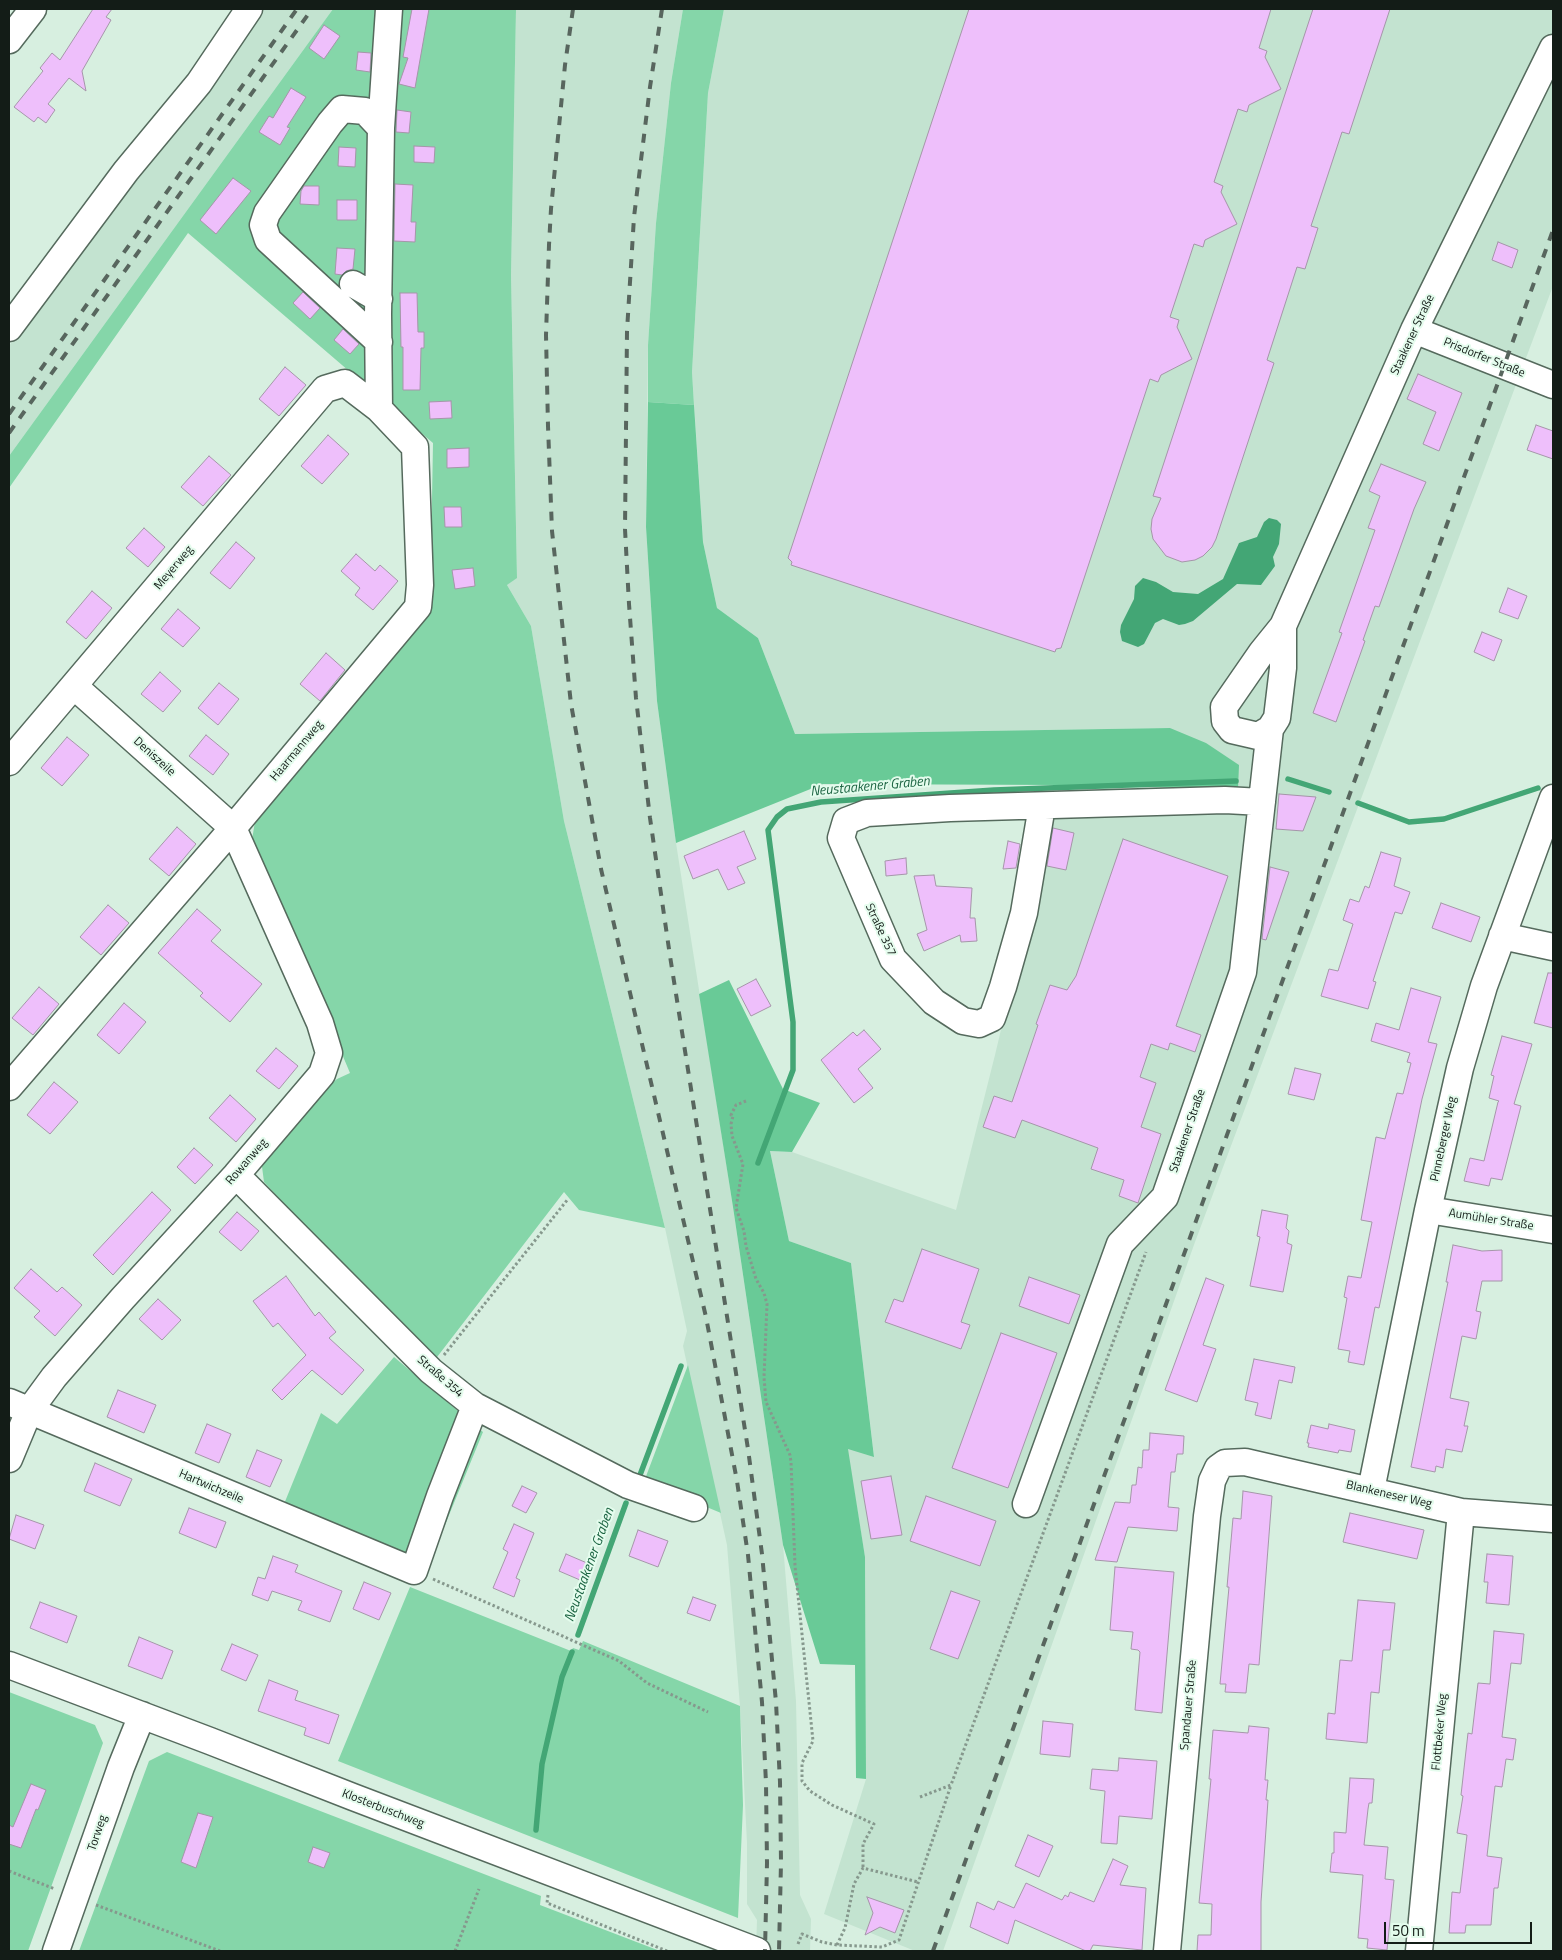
<!DOCTYPE html>
<meta charset="utf-8">
<style>
body{margin:0}
#map{position:relative;width:1562px;height:1960px;overflow:hidden;background:#d7efe0;font-family:"Titillium Web",sans-serif}
canvas{display:block}
.frame{position:absolute;inset:0;border:10px solid #131c17;pointer-events:none}
.scale{position:absolute;left:1384px;top:1922px;width:148px;height:22px;box-sizing:border-box;border:2px solid #131c17;border-top:0;padding-left:6px;font-size:15px;line-height:18px;white-space:nowrap;color:#131c17;-webkit-text-stroke:4px #e4fced;paint-order:stroke}
</style>
<div id="map">
<canvas width="1562" height="1960"></canvas>
<div class="frame"></div>
<div class="scale">50 m</div>
</div>
<script>
const ctx = document.querySelector('canvas').getContext('2d');
ctx.lineJoin = 'round';
function paint(path, color) {
  ctx.fillStyle = color;
  ctx.fill(path, 'evenodd');
}
function shape(rows) {
  const path = new Path2D();
  for (const r of rows) {
    path.moveTo(r[0], r[1]);
    for (let i = 2; i < r.length; i += 2) path.lineTo(r[i], r[i + 1]);
  }
  return path;
}
function trace(path, color, width, dash) {
  ctx.strokeStyle = color;
  ctx.lineWidth = width;
  ctx.lineCap = dash ? 'butt' : 'round';
  ctx.setLineDash(dash || []);
  ctx.stroke(path);
}
function write(font, color, halo, rows, align = 'center') {
  ctx.font = font + ' "Titillium Web",sans-serif';
  ctx.lineWidth = 4;
  ctx.setLineDash([]);
  ctx.textBaseline = 'middle';
  ctx.strokeStyle = halo;
  ctx.fillStyle = color;
  for (const [text, x, y, turn = 0] of rows) {
    ctx.save();
    ctx.translate(x, y);
    ctx.rotate((+turn || 0) * Math.PI / 180);
    ctx.textAlign = isNaN(turn) ? turn : align;
    if (halo) ctx.strokeText(text, 0, 0);
    ctx.fillText(text, 0, 0);
    ctx.restore();
  }
}
paint(shape([
 [257,9,333,9,9,456,9,346],
 [516,9,683,9,671,83,656,223,648,345,646,527,657,701,676,843,733,1207,783,1545,796,1701,800,1895,811,1919,810,1951,756,1951,757,1920,747,1904,747,1843,740,1706,727,1545,683,1346,687,1331,665,1228,564,821,531,626,507,585,517,577,511,275],
 [724,9,1553,9,1553,286,1195,1242,943,1951,915,1951,824,1914,866,1779,865,1557,847,1448,874,1456,851,1263,789,1241,770,1151,792,1152,956,1210,995,1055,1059,785,1238,789,1170,728,795,734,758,638,717,608,703,542,692,372,708,93]
]), '#c3e3d0');
paint(shape([
 [333,9,516,9,511,275,517,578,507,585,531,626,564,821,665,1228,579,1210,564,1192,434,1361,361,1289,264,1182,261,1159,325,1089,337,1079,350,1073,252,840,256,815,430,612,433,443,188,233,9,488,9,456],
 [683,9,724,9,708,93,692,372,694,405,648,402,648,345,656,223,671,83],
 [394,1357,483,1432,427,1569,282,1509,321,1413,337,1424],
 [688,1365,721,1513,673,1493,645,1479],
 [410,1587,571,1651,573,1648,579,1650,583,1641,740,1706,743,1805,738,1918,338,1761],
 [9,1692,95,1725,103,1743,28,1951,9,1951],
 [167,1752,541,1896,540,1905,660,1951,79,1951,149,1761]
]), '#85d6a9');
paint(shape([
 [648,402,694,405,703,542,717,608,758,638,795,734,1170,728,1206,743,1239,765,1238,789,1059,785,823,784,676,843,657,701,646,527],
 [729,980,783,1089,820,1103,792,1152,770,1151,789,1241,851,1263,874,1457,848,1449,865,1557,866,1779,856,1778,855,1665,820,1664,783,1545,733,1207,699,994]
]), '#69ca97');
paint(shape([
 [1269,518,1277,520,1281,524,1279,544,1273,557,1275,566,1261,585,1237,584,1193,621,1185,624,1179,625,1163,619,1155,623,1144,644,1138,647,1122,641,1120,632,1121,625,1134,599,1135,586,1143,578,1156,582,1173,592,1198,594,1223,579,1239,543,1257,537,1264,522]
]), '#43a675');
trace(shape([
 [1288,779,1329,792],
 [1358,803,1409,822,1444,819,1538,788],
 [758,1163,793,1070,793,1022,768,830,777,817,787,809,821,802,994,790,1236,781],
 [640,1475,681,1366],
 [578,1635,626,1503],
 [536,1830,542,1764,562,1677,572,1652]
]), '#43a675', 5.5);
const building = shape([
 [93,9,112,9,106,17,111,20,82,71,86,91,69,78,48,104,55,110,46,123,38,117,34,122,14,107,43,71,40,68,52,53,60,60,93,9],
 [412,9,429,9,415,88,399,84,408,58,403,57,412,9],
 [969,9,1271,9,1259,48,1267,51,1265,57,1281,89,1249,105,1247,112,1238,109,1214,182,1223,186,1221,192,1237,224,1205,240,1203,247,1194,244,1170,317,1179,320,1177,327,1192,359,1161,375,1158,382,1150,379,1061,648,1056,649,1055,652,791,565,792,562,788,558,969,9],
 [1313,9,1390,9,1349,134,1342,132,1311,226,1318,228,1305,269,1297,267,1267,360,1274,363,1216,539,1212,547,1203,556,1195,560,1182,562,1166,556,1153,539,1151,529,1152,519,1161,498,1153,496,1313,9],
 [324,25,340,36,324,59,309,48,324,25],
 [358,52,371,53,370,72,356,70,358,52],
 [291,88,306,97,287,127,290,128,280,145,259,132,269,116,273,118,291,88],
 [397,110,411,112,409,133,396,132,397,110],
 [414,146,435,147,434,163,414,162,414,146],
 [339,147,356,148,355,167,338,166,339,147],
 [233,178,251,191,216,234,200,220,233,178],
 [395,184,413,185,411,222,416,222,415,242,394,241,395,184],
 [304,186,319,186,319,205,300,204,301,191,304,186],
 [337,200,357,200,357,220,337,220,337,200],
 [1498,242,1518,250,1512,268,1492,260,1498,242],
 [337,248,355,249,353,269,346,271,342,275,335,274,337,248],
 [303,292,320,308,310,319,293,303,303,292],
 [400,293,417,293,418,332,424,332,424,348,421,348,420,390,403,390,403,347,401,347,400,293],
 [343,329,359,344,350,354,334,340,343,329],
 [285,367,306,385,279,416,259,399,285,367],
 [1418,374,1462,393,1439,451,1423,444,1436,412,1407,399,1418,374],
 [451,401,452,418,430,419,429,402,451,401],
 [1536,425,1553,431,1553,459,1527,450,1536,425],
 [328,435,349,454,322,484,301,466,328,435],
 [469,448,469,467,447,468,447,449,469,448],
 [209,456,231,475,203,506,181,487,209,456],
 [1381,464,1426,482,1414,509,1379,607,1375,606,1363,640,1365,641,1336,722,1313,713,1342,633,1339,632,1375,530,1368,528,1380,496,1369,491,1381,464],
 [444,507,461,507,462,527,445,527,444,507],
 [144,528,165,547,148,567,126,548,144,528],
 [236,542,255,558,230,589,210,573,236,542],
 [356,554,375,571,380,565,398,581,373,610,355,595,360,588,341,571,356,554],
 [473,568,475,586,455,589,452,570,473,568],
 [1508,588,1527,596,1518,619,1499,612,1508,588],
 [92,591,112,608,86,639,66,622,92,591],
 [178,609,200,628,183,647,161,629,178,609],
 [1482,632,1502,640,1494,661,1474,652,1482,632],
 [326,653,345,670,320,701,300,684,326,653],
 [160,672,181,691,163,712,141,694,160,672],
 [219,683,239,699,218,725,198,708,219,683],
 [206,735,229,754,213,775,189,756,206,735],
 [67,737,89,755,62,786,41,768,67,737],
 [1279,794,1316,797,1303,831,1276,829,1279,794],
 [177,827,196,844,169,876,149,859,177,827],
 [1053,828,1074,833,1066,870,1047,866,1053,828],
 [744,831,756,859,737,867,745,883,728,890,718,869,693,879,684,856,744,831],
 [1123,839,1228,876,1176,1026,1201,1035,1195,1052,1170,1043,1168,1050,1151,1044,1140,1077,1156,1083,1141,1127,1161,1134,1138,1203,1119,1196,1124,1180,1091,1169,1098,1148,1022,1120,1015,1138,983,1127,994,1096,1012,1102,1038,1025,1036,1024,1050,985,1067,990,1076,976,1123,839],
 [1008,841,1020,844,1016,868,1003,869,1008,841],
 [1381,852,1401,858,1394,886,1410,892,1402,914,1395,912,1373,981,1376,982,1368,1009,1321,996,1329,969,1338,971,1353,924,1343,920,1350,899,1359,902,1365,886,1369,888,1381,852],
 [906,858,907,874,886,876,885,861,906,858],
 [1270,867,1289,872,1266,940,1262,939,1270,867],
 [934,875,936,886,972,888,970,918,975,918,977,941,961,942,960,935,924,951,917,934,927,930,914,876,934,875],
 [1441,903,1480,917,1471,942,1432,928,1441,903],
 [108,905,129,923,101,955,80,937,108,905],
 [197,909,221,930,211,941,262,984,230,1022,200,996,203,993,158,953,197,909],
 [1548,973,1553,973,1553,1028,1534,1023,1548,973],
 [756,979,771,1006,751,1016,737,989,756,979],
 [39,987,59,1004,33,1035,12,1018,39,987],
 [1411,988,1441,997,1428,1042,1437,1044,1422,1099,1379,1308,1375,1307,1364,1365,1348,1362,1350,1351,1338,1349,1347,1298,1344,1297,1348,1276,1361,1278,1372,1222,1361,1220,1376,1137,1385,1139,1397,1093,1403,1094,1411,1063,1407,1062,1410,1053,1371,1041,1376,1023,1399,1030,1411,988],
 [124,1003,146,1022,119,1054,97,1035,124,1003],
 [864,1030,881,1049,858,1069,873,1088,854,1103,821,1060,853,1032,857,1036,864,1030],
 [1502,1036,1532,1044,1514,1104,1521,1106,1502,1180,1491,1178,1489,1186,1464,1181,1470,1158,1484,1161,1498,1102,1499,1101,1489,1098,1494,1076,1491,1075,1502,1036],
 [276,1048,298,1066,279,1089,256,1071,276,1048],
 [1295,1068,1321,1074,1314,1100,1288,1094,1295,1068],
 [54,1082,78,1102,50,1134,27,1115,54,1082],
 [230,1095,256,1119,236,1142,209,1118,230,1095],
 [194,1148,213,1165,195,1184,177,1167,194,1148],
 [152,1192,171,1210,113,1275,93,1255,152,1192],
 [1262,1210,1288,1215,1286,1228,1289,1231,1287,1243,1292,1245,1283,1292,1250,1286,1260,1237,1257,1236,1262,1210],
 [237,1212,259,1231,241,1251,219,1232,237,1212],
 [1453,1245,1482,1251,1502,1250,1502,1281,1482,1281,1476,1311,1481,1312,1476,1339,1462,1336,1450,1398,1469,1402,1464,1426,1468,1426,1462,1452,1446,1449,1443,1468,1436,1466,1435,1472,1411,1467,1448,1282,1446,1282,1453,1245],
 [922,1249,979,1269,961,1322,970,1325,961,1349,885,1322,894,1299,903,1302,922,1249],
 [31,1269,57,1292,62,1287,82,1305,55,1336,34,1317,40,1311,14,1288,31,1269],
 [286,1276,315,1316,319,1312,336,1332,329,1338,364,1370,342,1395,312,1370,282,1400,272,1390,306,1355,278,1323,273,1327,253,1301,286,1276],
 [1029,1277,1080,1295,1069,1324,1019,1306,1029,1277],
 [1206,1278,1224,1285,1203,1345,1216,1349,1197,1402,1165,1390,1206,1278],
 [158,1299,181,1320,162,1340,139,1319,158,1299],
 [1001,1333,1057,1353,1008,1488,952,1468,1001,1333],
 [1254,1359,1295,1367,1292,1383,1279,1380,1271,1419,1255,1415,1258,1403,1245,1400,1254,1359],
 [118,1390,156,1405,144,1433,107,1417,118,1390],
 [207,1424,231,1434,219,1463,195,1453,207,1424],
 [1329,1424,1355,1430,1351,1452,1339,1450,1338,1453,1308,1447,1309,1443,1307,1443,1311,1425,1328,1429,1329,1424],
 [1150,1433,1184,1436,1183,1454,1177,1454,1175,1472,1171,1472,1168,1507,1179,1508,1177,1531,1128,1527,1117,1562,1095,1560,1115,1502,1130,1503,1132,1485,1136,1485,1138,1467,1142,1468,1143,1450,1149,1450,1150,1433],
 [257,1450,282,1460,270,1487,246,1477,257,1450],
 [95,1463,132,1479,120,1506,84,1491,95,1463],
 [891,1476,902,1535,871,1539,861,1481,891,1476],
 [522,1486,537,1493,526,1513,512,1506,522,1486],
 [1243,1491,1272,1496,1259,1665,1249,1664,1246,1693,1225,1692,1226,1684,1220,1684,1229,1587,1227,1587,1233,1518,1241,1519,1243,1491],
 [926,1496,996,1521,980,1566,910,1541,926,1496],
 [189,1508,226,1522,216,1548,179,1533,189,1508],
 [1350,1513,1424,1530,1417,1559,1343,1542,1350,1513],
 [16,1515,44,1525,35,1549,9,1539,16,1515],
 [514,1524,534,1533,516,1578,520,1580,514,1597,493,1588,508,1552,503,1549,514,1524],
 [638,1530,668,1541,658,1567,629,1556,638,1530],
 [566,1554,587,1563,580,1580,559,1571,566,1554],
 [1487,1554,1513,1556,1509,1605,1486,1603,1488,1582,1484,1582,1487,1554],
 [273,1556,298,1565,295,1572,342,1591,330,1622,298,1610,302,1601,272,1591,268,1601,252,1595,258,1577,265,1579,273,1556],
 [1115,1567,1174,1572,1162,1713,1135,1710,1140,1652,1138,1650,1131,1649,1133,1632,1110,1630,1115,1567],
 [364,1582,391,1593,379,1620,353,1609,364,1582],
 [951,1591,980,1601,958,1659,930,1649,951,1591],
 [693,1597,716,1605,710,1621,687,1613,693,1597],
 [1358,1600,1395,1603,1390,1650,1383,1650,1379,1693,1371,1692,1367,1743,1326,1739,1328,1713,1335,1714,1340,1660,1352,1661,1358,1600],
 [40,1602,77,1616,67,1643,30,1628,40,1602],
 [1494,1631,1524,1634,1521,1664,1511,1663,1502,1737,1516,1739,1513,1760,1506,1759,1502,1787,1495,1786,1487,1856,1502,1858,1498,1888,1494,1888,1491,1925,1466,1925,1465,1933,1449,1933,1452,1892,1460,1893,1467,1835,1457,1833,1463,1796,1461,1795,1468,1733,1472,1734,1478,1683,1490,1684,1494,1631],
 [139,1637,173,1651,162,1679,128,1666,139,1637],
 [232,1644,258,1655,246,1681,221,1670,232,1644],
 [269,1680,298,1691,295,1700,339,1715,329,1744,304,1735,306,1728,258,1711,269,1680],
 [1043,1721,1073,1724,1070,1757,1040,1754,1043,1721],
 [1249,1726,1269,1728,1265,1780,1268,1780,1266,1800,1268,1800,1261,1902,1261,1951,1197,1951,1198,1935,1211,1935,1212,1904,1199,1903,1211,1779,1209,1779,1213,1730,1248,1733,1249,1726],
 [1119,1758,1157,1761,1152,1819,1119,1816,1117,1844,1101,1843,1105,1791,1090,1789,1092,1769,1118,1771,1119,1758],
 [1350,1778,1374,1779,1372,1803,1369,1803,1368,1809,1364,1845,1388,1847,1385,1879,1394,1880,1387,1950,1367,1948,1368,1939,1358,1938,1363,1875,1330,1872,1332,1853,1334,1853,1334,1832,1346,1833,1350,1778],
 [31,1784,46,1790,38,1810,36,1809,21,1848,9,1844,9,1825,13,1827,31,1784],
 [198,1813,213,1817,196,1868,181,1862,198,1813],
 [1028,1835,1053,1846,1039,1877,1015,1866,1028,1835],
 [313,1847,330,1853,324,1868,308,1862,313,1847],
 [1113,1859,1128,1866,1120,1885,1146,1888,1142,1950,1093,1945,1090,1951,1086,1951,1015,1920,1008,1944,970,1927,977,1902,994,1910,998,1901,1014,1908,1026,1883,1062,1900,1065,1895,1068,1897,1070,1892,1094,1902,1113,1859],
 [867,1897,904,1910,895,1933,880,1927,865,1935,873,1913,867,1897]
]);
paint(building, '#eebffb');
trace(building, '#a596a9', 1);
const minor = shape([
 [9,40,33,9],
 [353,284,379,299],
 [9,328,126,171,199,83,249,9],
 [1414,330,1553,385],
 [379,342,268,240,263,225,267,213,330,123,342,109,365,111,381,128],
 [379,409,378,314,381,128,389,9],
 [1283,626,1283,668,1277,718,1270,729,1258,736,1232,730,1225,721,1224,707,1262,652,1283,626,1414,330,1553,48],
 [9,762,325,389,345,383,379,409,415,447,420,585,418,607,233,828,9,1087],
 [1042,806,1024,913,1003,987,992,1018,979,1024,963,1021,934,1002,893,959,841,838,846,821,867,813,950,808,1225,800,1262,802],
 [1502,936,1553,947],
 [236,1175,431,1371,475,1406,628,1485,694,1508],
 [1428,1210,1553,1230],
 [9,1402,414,1571,440,1496,475,1406],
 [9,1459,29,1411,54,1377,123,1298,236,1175,322,1074,329,1053,320,1023,233,828,74,686],
 [1371,1490,1428,1210,1460,1068,1484,986,1553,798],
 [1026,1504,1120,1244,1165,1197,1243,972,1270,729],
 [9,1665,210,1741,353,1797,757,1951],
 [56,1951,121,1767,142,1715],
 [1167,1951,1207,1516,1212,1481,1218,1468,1225,1463,1245,1462,1461,1512,1553,1519],
 [1419,1951,1461,1512]
]);
trace(minor, '#556a5d', 29);
trace(shape([
 [746,1101,736,1105,731,1115,733,1116,731,1124,732,1136,743,1164,736,1208,744,1231,746,1246,756,1279,764,1293,767,1304,764,1377,766,1402,790,1455,791,1462,795,1566,813,1741,802,1763,802,1781,810,1791,832,1805,874,1824,863,1844,863,1868],
 [444,1355,568,1199],
 [433,1579,619,1661,647,1683,708,1712],
 [920,1797,951,1785,1146,1252],
 [9,1871,55,1889],
 [548,1895,547,1903,667,1951],
 [96,1905,220,1951],
 [798,1944,802,1934,822,1942,837,1945,882,1947,899,1940,951,1785],
 [837,1945,845,1928,854,1884,863,1868,918,1882],
 [455,1951,479,1889]
]), '#86988d', 3, [2.5, 2.5]);
trace(minor, '#fff', 26);
trace(shape([
 [573,9,565,65,551,209,549,245,546,335,548,426,552,531,571,704,601,869,706,1317,737,1481,748,1555,762,1702,766,1783,767,1863,765,1951],
 [662,9,650,87,634,217,627,331,625,529,629,604,636,698,650,818,670,956,748,1449,762,1554,776,1702,780,1782,781,1862,779,1951],
 [9,414,297,9],
 [9,433,312,9],
 [933,1951,1553,230]
]), '#58665e', 4, [9, 9]);
write('12px', '#131c17', '#e4fced', [
 ["Staakener Straße",1413,335,-65],
 ["Prisdorfer Straße",1484,358,22],
 ["Meyerweg",174,568,-50],
 ["Haarmannweg",297,751,-50],
 ["Deniszeile",154,757,42],
 ["Straße 357",880,930,65],
 ["Staakener Straße",1188,1131,-71],
 ["Pinneberger Weg",1444,1139,-78],
 ["Rowanweg",247,1162,-49],
 ["Aumühler Straße",1491,1220,9],
 ["Straße 354",440,1377,41],
 ["Hartwichzeile",211,1487,23],
 ["Blankeneser Weg",1389,1495,13],
 ["Spandauer Straße",1189,1705,-85],
 ["Flottbeker Weg",1440,1732,-85],
 ["Klosterbuschweg",383,1809,21],
 ["Torweg",98,1833,-71]
]);
write('italic 14px', '#1d6543', '#e4fced', [
 ["Neustaakener Graben",870,787,-5],
 ["Neustaakener Graben",590,1565,-70]
]);
</script>
